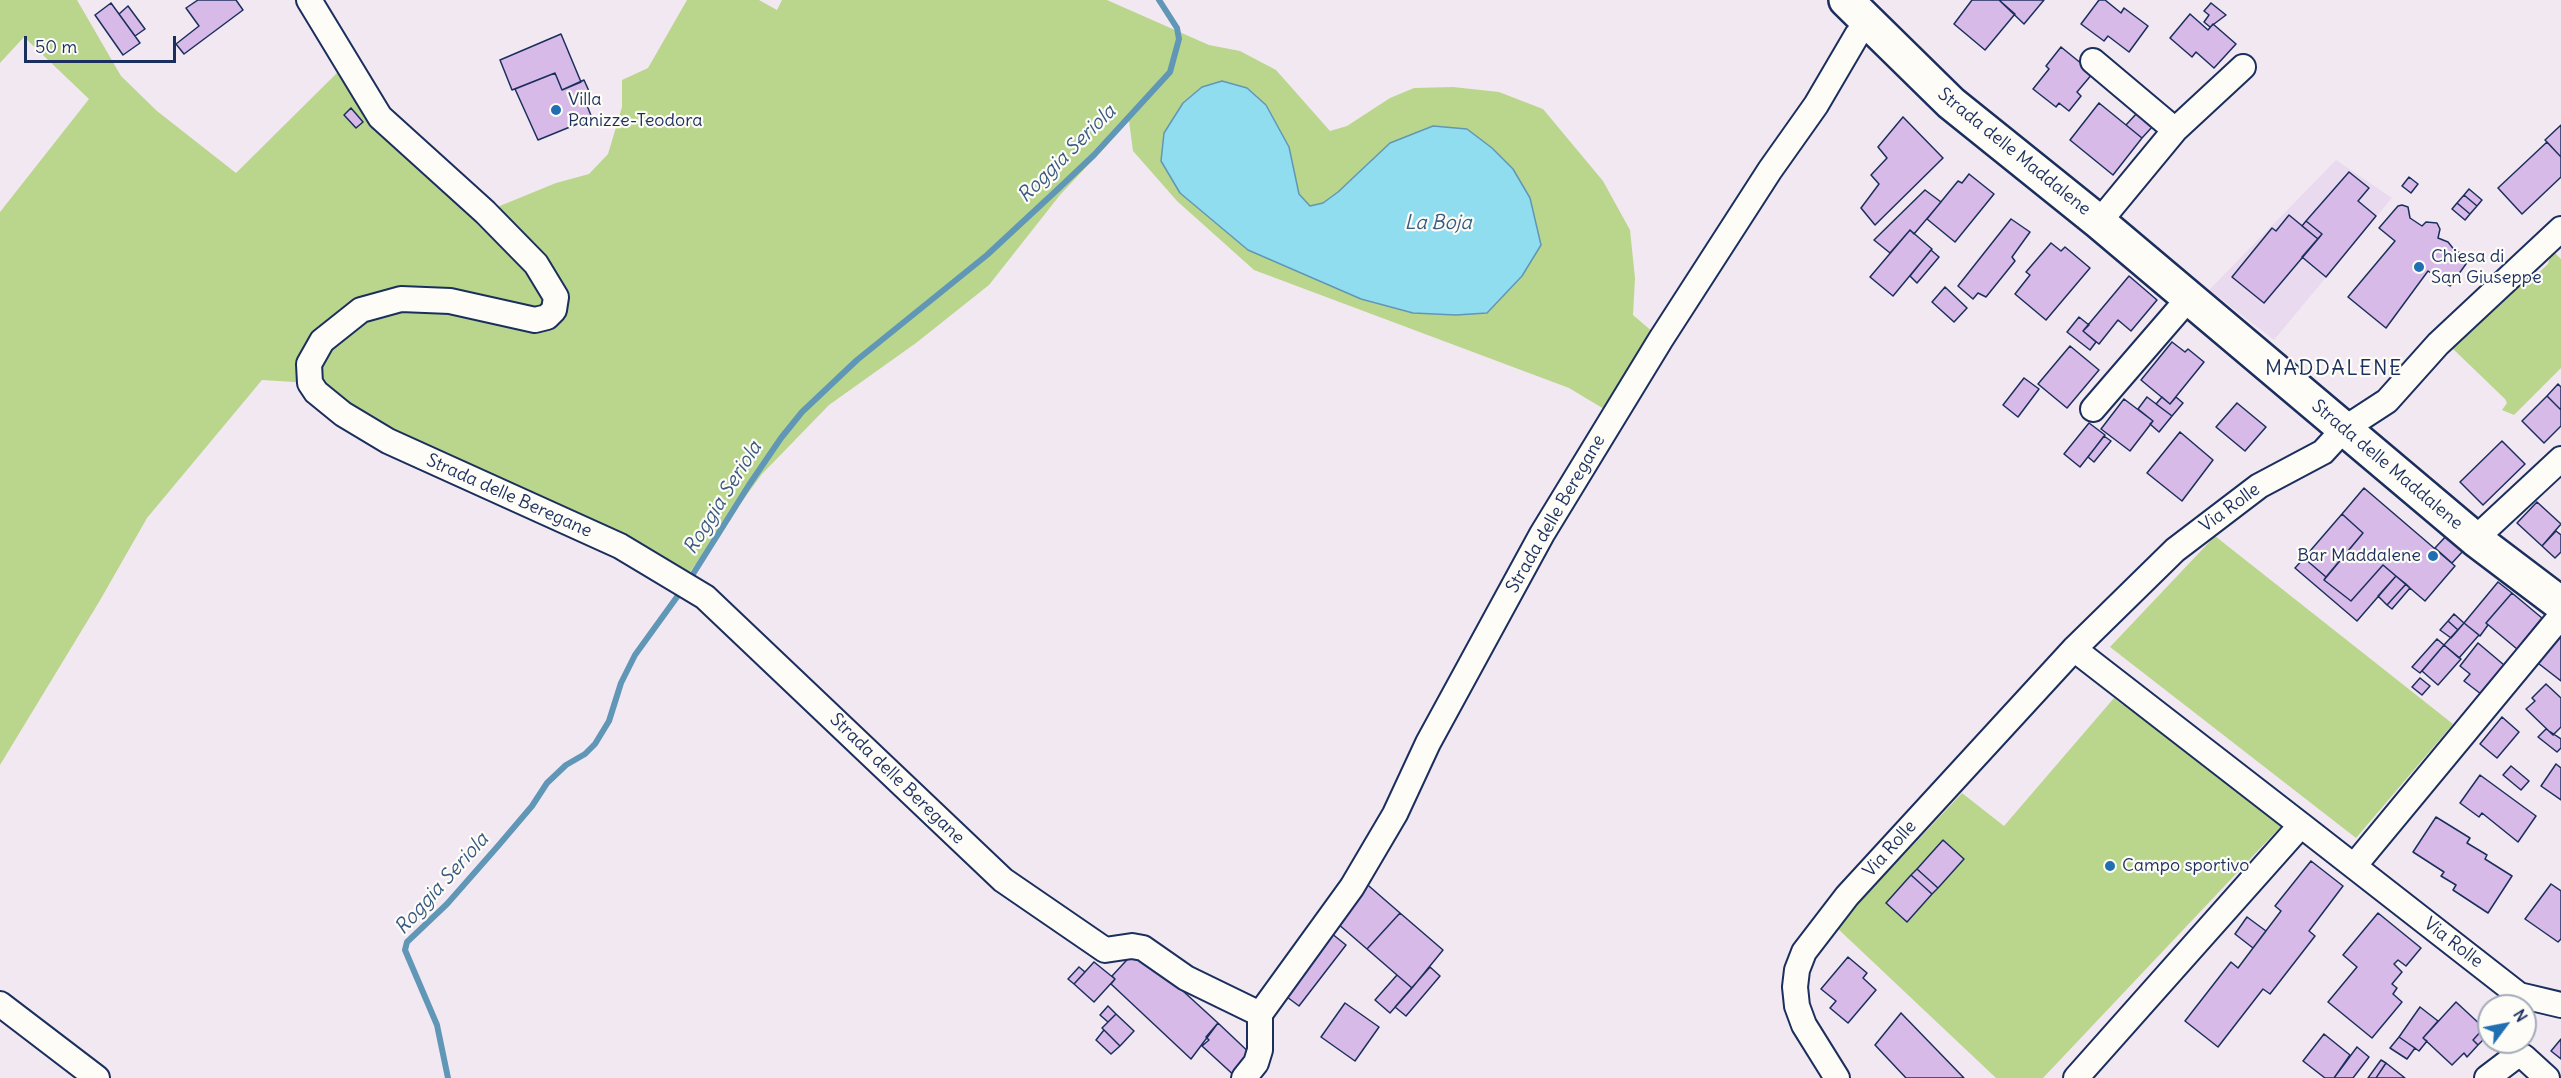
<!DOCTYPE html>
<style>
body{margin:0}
#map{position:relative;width:2561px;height:1078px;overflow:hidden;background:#f2e8f2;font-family:Delius,sans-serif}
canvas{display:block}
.north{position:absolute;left:2477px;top:994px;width:60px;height:60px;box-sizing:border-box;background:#fdfcf7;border:2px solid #a3aaba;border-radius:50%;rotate:58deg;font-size:16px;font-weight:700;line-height:24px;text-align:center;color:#1b2f5e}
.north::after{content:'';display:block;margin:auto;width:21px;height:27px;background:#1f6fb2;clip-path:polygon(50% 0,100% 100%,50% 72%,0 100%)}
.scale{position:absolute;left:24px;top:36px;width:152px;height:27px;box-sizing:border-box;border:3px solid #1b2f5e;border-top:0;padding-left:8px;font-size:18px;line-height:21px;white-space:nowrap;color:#1b2f5e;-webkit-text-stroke:4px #fdfcf7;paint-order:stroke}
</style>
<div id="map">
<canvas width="2561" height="1078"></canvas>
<div class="north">N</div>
<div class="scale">50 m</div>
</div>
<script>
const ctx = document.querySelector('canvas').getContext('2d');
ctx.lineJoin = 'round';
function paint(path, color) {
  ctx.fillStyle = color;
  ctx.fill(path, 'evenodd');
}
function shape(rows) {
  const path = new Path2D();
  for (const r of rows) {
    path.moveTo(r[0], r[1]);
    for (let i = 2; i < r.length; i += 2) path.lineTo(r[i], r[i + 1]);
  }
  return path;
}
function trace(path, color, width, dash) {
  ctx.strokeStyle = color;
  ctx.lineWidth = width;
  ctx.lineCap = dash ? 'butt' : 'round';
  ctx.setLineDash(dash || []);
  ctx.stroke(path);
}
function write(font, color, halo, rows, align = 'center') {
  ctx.font = font + ' Delius,sans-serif';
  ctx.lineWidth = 4.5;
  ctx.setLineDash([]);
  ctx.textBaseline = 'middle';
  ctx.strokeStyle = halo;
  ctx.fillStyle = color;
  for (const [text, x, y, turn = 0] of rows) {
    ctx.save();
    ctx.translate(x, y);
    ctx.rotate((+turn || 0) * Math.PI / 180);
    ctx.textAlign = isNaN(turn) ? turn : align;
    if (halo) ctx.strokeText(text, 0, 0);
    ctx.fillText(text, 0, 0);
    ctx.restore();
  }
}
paint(shape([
 [2336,160,2392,198,2274,340,2209,290]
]), '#eadaef');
paint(shape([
 [0,0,77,0,121,76,157,111,236,173,347,63,380,117,485,212,556,183,589,174,608,154,622,107,622,80,648,68,687,0,759,0,777,10,782,0,1107,0,1209,45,1240,51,1276,70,1330,131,1347,126,1390,98,1414,88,1453,87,1499,92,1543,109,1603,181,1630,230,1635,278,1633,315,1661,339,1614,415,1569,388,1254,270,1177,201,1133,151,1129,121,1060,195,989,285,916,343,829,405,762,474,682,583,388,441,310,383,262,380,147,518,99,602,0,765,0,212,89,99,24,37,0,63],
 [1202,87,1294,178,1299,194,1310,206,1323,203,1338,192,1390,143,1433,126,1456,315,1413,313,1361,299,1248,250,1161,161,1164,133,1183,103],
 [2552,250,2561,259,2561,368,2514,415,2502,410,2507,403,2505,399,2451,347,2528,273,2533,278,2548,264],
 [2215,536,2453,724,2356,838,2110,647],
 [2132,695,2286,821,2043,1078,1996,1078,1836,927,1962,793,2004,826,2114,698,2123,705]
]), '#bad68d');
const water = shape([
 [1222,81,1247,88,1266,105,1289,147,1299,194,1310,206,1323,203,1338,192,1390,143,1433,126,1467,129,1492,148,1513,169,1530,198,1541,245,1522,276,1487,313,1456,315,1413,313,1361,299,1248,250,1180,193,1161,161,1164,133,1183,103,1202,87,1222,81]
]);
paint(water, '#90ddf0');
trace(water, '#6197b6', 1.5);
trace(shape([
 [688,582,749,485,781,438,802,412,857,360,987,255,1057,190,1094,155,1170,72,1179,39,1177,28,1159,0],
 [448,1078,437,1025,405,950,407,942,447,904,498,846,532,806,547,783,566,765,585,754,595,744,609,721,621,683,635,655,682,590]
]), '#6197b6', 6);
const building = shape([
 [198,0,236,0,243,10,184,54,176,44,199,26,186,8,198,0],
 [1972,0,1999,0,2015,14,1985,50,1954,24,1972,0],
 [1999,0,2044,0,2024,24,1999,0],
 [2099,0,2105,0,2121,13,2124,8,2148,26,2129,52,2108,36,2104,41,2081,24,2099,0],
 [111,3,140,43,123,55,95,15,111,3],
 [2211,3,2226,15,2210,27,2204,22,2209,15,2204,11,2211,3],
 [128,6,145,29,135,36,119,14,128,6],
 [2190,14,2208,30,2213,24,2236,44,2214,68,2196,52,2192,57,2170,38,2190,14],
 [561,34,581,82,562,90,555,73,512,90,500,60,561,34],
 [2061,47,2093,73,2077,92,2081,96,2069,111,2059,103,2056,107,2033,89,2049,69,2046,66,2061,47],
 [555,73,562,90,584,80,593,100,586,103,592,118,538,140,515,89,555,73],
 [2099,103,2142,138,2113,175,2070,140,2099,103],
 [351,108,363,122,356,128,344,115,351,108],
 [2137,113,2153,126,2142,138,2126,125,2137,113],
 [1903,117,1943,158,1875,225,1861,208,1879,184,1871,175,1887,158,1878,147,1903,117],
 [2561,125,2561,157,2545,140,2561,125],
 [2547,142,2561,157,2561,177,2522,214,2498,188,2547,142],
 [2349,172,2369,188,2358,201,2376,216,2326,277,2302,257,2322,234,2306,221,2349,172],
 [1969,174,1994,194,1955,242,1927,219,1958,181,1962,183,1969,174],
 [2409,177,2418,184,2411,193,2402,186,2409,177],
 [2469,189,2482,200,2477,206,2464,195,2469,189],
 [1925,190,1941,202,1914,234,1910,230,1890,253,1874,240,1925,190],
 [2464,195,2477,206,2470,214,2457,203,2464,195],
 [2457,203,2470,214,2465,220,2452,209,2457,203],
 [2402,205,2408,207,2410,218,2422,226,2426,222,2437,223,2440,229,2438,238,2448,242,2456,252,2464,253,2466,264,2450,286,2428,271,2386,328,2348,297,2395,241,2379,228,2398,206,2402,205],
 [2289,215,2318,239,2264,303,2232,277,2272,228,2276,231,2289,215],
 [2011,219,2030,232,2012,257,2015,261,1986,297,1978,293,1973,299,1958,286,2011,219],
 [2306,221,2322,234,2318,239,2302,226,2306,221],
 [1910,230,1932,249,1893,296,1870,277,1910,230],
 [2051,243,2061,251,2065,247,2090,268,2046,320,2015,294,2030,275,2026,272,2051,243],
 [1931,250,1939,257,1917,283,1910,276,1931,250],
 [2129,276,2157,300,2131,331,2118,320,2099,344,2083,331,2129,276],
 [1945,287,1967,308,1954,322,1932,302,1945,287],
 [2079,317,2089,325,2083,331,2096,342,2090,350,2067,332,2079,317],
 [2172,342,2185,352,2188,349,2204,362,2170,404,2141,380,2172,342],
 [2070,346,2099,370,2067,408,2038,384,2070,346],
 [2024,378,2039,389,2018,417,2003,405,2024,378],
 [2558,384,2561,387,2561,410,2547,396,2558,384],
 [2547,396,2561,410,2561,426,2544,443,2522,421,2547,396],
 [2147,397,2172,416,2159,432,2150,424,2153,421,2138,409,2147,397],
 [2162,397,2170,404,2176,397,2183,403,2172,416,2156,404,2162,397],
 [2124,399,2153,421,2130,451,2101,429,2124,399],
 [2237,403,2266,427,2245,451,2216,427,2237,403],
 [2089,423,2105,435,2080,467,2064,454,2089,423],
 [2180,432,2213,460,2182,501,2147,473,2180,432],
 [2104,436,2111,441,2094,462,2088,457,2104,436],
 [2502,441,2525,464,2483,505,2460,482,2502,441],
 [2364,488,2455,566,2425,601,2383,565,2351,601,2324,580,2363,533,2342,514,2364,488],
 [2537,502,2561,524,2542,546,2517,523,2537,502],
 [2342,514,2363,533,2326,577,2304,558,2342,514],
 [2556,531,2561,535,2561,552,2555,558,2542,546,2556,531],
 [2447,535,2464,550,2452,563,2435,548,2447,535],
 [2304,558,2326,577,2324,580,2351,601,2383,565,2396,576,2357,621,2295,568,2304,558],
 [2396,576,2406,584,2387,605,2378,596,2396,576],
 [2498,582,2512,593,2486,623,2488,625,2480,636,2464,623,2498,582],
 [2406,584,2410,588,2392,609,2387,605,2406,584],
 [2512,593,2542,618,2517,649,2486,623,2512,593],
 [2454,614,2464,623,2458,630,2448,621,2454,614],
 [2448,621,2458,630,2451,638,2440,630,2448,621],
 [2464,623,2479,635,2459,658,2444,645,2464,623],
 [2561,632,2561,681,2534,660,2561,632],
 [2437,639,2444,645,2420,673,2412,667,2437,639],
 [2478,643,2504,665,2481,694,2464,681,2470,674,2460,666,2478,643],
 [2444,645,2461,659,2438,685,2422,671,2444,645],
 [2420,678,2430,686,2422,695,2412,687,2420,678],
 [2546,684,2561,698,2561,727,2553,735,2526,709,2535,701,2532,698,2546,684],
 [2502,717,2519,732,2497,758,2480,744,2502,717],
 [2546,729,2561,739,2561,748,2557,752,2538,737,2546,729],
 [2556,764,2561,768,2561,800,2541,786,2556,764],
 [2511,766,2529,781,2521,790,2503,775,2511,766],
 [2480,775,2536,816,2518,842,2482,813,2479,817,2460,803,2480,775],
 [2436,817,2470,838,2467,843,2487,855,2485,859,2512,876,2488,913,2453,890,2456,885,2441,876,2444,872,2413,852,2436,817],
 [1943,840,1964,859,1938,888,1917,869,1943,840],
 [2311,861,2343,886,2309,931,2315,936,2270,994,2263,989,2218,1047,2185,1021,2231,962,2238,968,2253,948,2281,911,2275,906,2311,861],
 [1917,869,1938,888,1932,894,1911,875,1917,869],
 [1911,875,1932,894,1907,922,1886,903,1911,875],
 [1362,880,1400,913,1367,949,1330,917,1362,880],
 [2551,884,2561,891,2561,939,2558,942,2525,919,2551,884],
 [1400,913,1443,950,1412,988,1367,949,1400,913],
 [2378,913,2421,948,2406,966,2398,960,2394,964,2402,972,2392,984,2397,988,2393,994,2402,1002,2372,1038,2328,1002,2357,967,2343,955,2378,913],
 [2247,917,2266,931,2253,948,2235,934,2247,917],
 [1326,929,1346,945,1299,1006,1279,991,1326,929],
 [1137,949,1218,1023,1191,1059,1111,984,1115,979,1112,976,1137,949],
 [1848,957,1867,973,1863,978,1876,990,1848,1023,1830,1008,1836,1001,1821,989,1848,957],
 [1094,962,1115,979,1094,1002,1074,984,1094,962],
 [1079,967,1085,972,1074,984,1068,979,1079,967],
 [1430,967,1440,976,1406,1016,1395,1007,1430,967],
 [1397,975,1412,988,1390,1013,1375,1000,1397,975],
 [2456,1002,2484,1028,2473,1040,2478,1045,2467,1057,2464,1053,2452,1065,2423,1038,2456,1002],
 [1345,1003,1379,1027,1355,1061,1321,1037,1345,1003],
 [1108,1006,1116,1014,1108,1022,1100,1015,1108,1006],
 [2420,1007,2438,1021,2423,1038,2427,1041,2419,1051,2399,1037,2420,1007],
 [1901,1013,1964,1078,1906,1078,1875,1045,1901,1013],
 [1116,1014,1134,1031,1120,1046,1102,1028,1116,1014],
 [1218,1023,1255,1058,1237,1078,1202,1046,1209,1040,1206,1037,1218,1023],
 [2484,1028,2489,1034,2478,1045,2473,1040,2484,1028],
 [1104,1030,1120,1046,1111,1054,1096,1040,1104,1030],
 [2324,1034,2350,1055,2334,1078,2325,1078,2303,1061,2324,1034],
 [2399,1037,2415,1048,2407,1059,2390,1048,2399,1037],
 [2561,1039,2561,1059,2551,1051,2561,1039],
 [2357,1047,2369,1057,2353,1078,2334,1078,2357,1047],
 [2381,1060,2386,1063,2376,1078,2368,1078,2381,1060],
 [2386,1063,2405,1078,2376,1078,2386,1063]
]);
paint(building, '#d8bae8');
trace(building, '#1b2f5e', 1.5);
const street = shape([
 [309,0,380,117,485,212,536,264,556,297,554,310,547,317,535,320,450,301,401,299,361,310,322,341,309,364,310,383,316,392,343,414,388,441,620,546,705,597,1003,880,1105,950,1132,946,1143,948,1186,978,1260,1014],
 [2093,61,2175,130],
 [2099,222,2175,130,2243,67],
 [2093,409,2188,299],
 [2475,539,2561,459],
 [2074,649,2301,825,2076,1078],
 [2301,825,2519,995,2561,1005],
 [2354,866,2561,616],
 [0,1004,97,1078],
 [1244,1078,1256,1063,1260,1050,1260,1014,1352,887,1395,814,1428,743,1542,534,1661,339,1770,170,1816,105,1857,35,1868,23],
 [1837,1078,1804,1025,1797,1006,1795,987,1797,970,1804,952,1847,896,2074,649,2175,550,2259,486,2323,452,2344,429,2387,401,2438,344,2561,229],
 [2487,1078,2516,1056,2524,1057,2547,1078]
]);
const secondary = shape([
 [1846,0,1951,103,2099,222,2475,539,2561,604]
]);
trace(street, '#1b2f5e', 28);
trace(secondary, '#1b2f5e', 38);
trace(street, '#fdfcf7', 24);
trace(secondary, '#fdfcf7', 33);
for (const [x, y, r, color] of [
 [556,110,6,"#1f6fb2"],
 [2419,267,6,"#1f6fb2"],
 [2433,556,6,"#1f6fb2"],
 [2110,866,6,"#1f6fb2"]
]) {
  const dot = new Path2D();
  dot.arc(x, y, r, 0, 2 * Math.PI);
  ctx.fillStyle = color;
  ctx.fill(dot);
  trace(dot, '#fdfcf7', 2);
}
write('18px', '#1b2f5e', '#fdfcf7', [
 ["Villa",568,100],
 ["Panizze-Teodora",568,121],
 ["Chiesa di",2431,257],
 ["San Giuseppe",2431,278],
 ["Bar Maddalene",2421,556,"right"],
 ["Campo sportivo",2122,866]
], 'left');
write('18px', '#1b2f5e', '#fdfcf7', [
 ["Strada delle Maddalene",2014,152,39],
 ["Strada delle Maddalene",2387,465,40],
 ["Strada delle Beregane",509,496,24],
 ["Via Rolle",2230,508,-36],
 ["Strada delle Beregane",1556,514,-60],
 ["Strada delle Beregane",897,779,44],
 ["Via Rolle",1890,849,-48],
 ["Via Rolle",2453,943,38]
]);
write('italic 20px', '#385a82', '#fdfcf7', [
 ["Roggia Seriola",1067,154,-45],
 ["La Boja",1438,223],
 ["Roggia Seriola",723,498,-58],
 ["Roggia Seriola",442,884,-48]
]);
ctx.letterSpacing = '1.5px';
write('21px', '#1b2f5e', '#fdfcf7', [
 ["MADDALENE",2334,369]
]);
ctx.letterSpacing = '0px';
</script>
